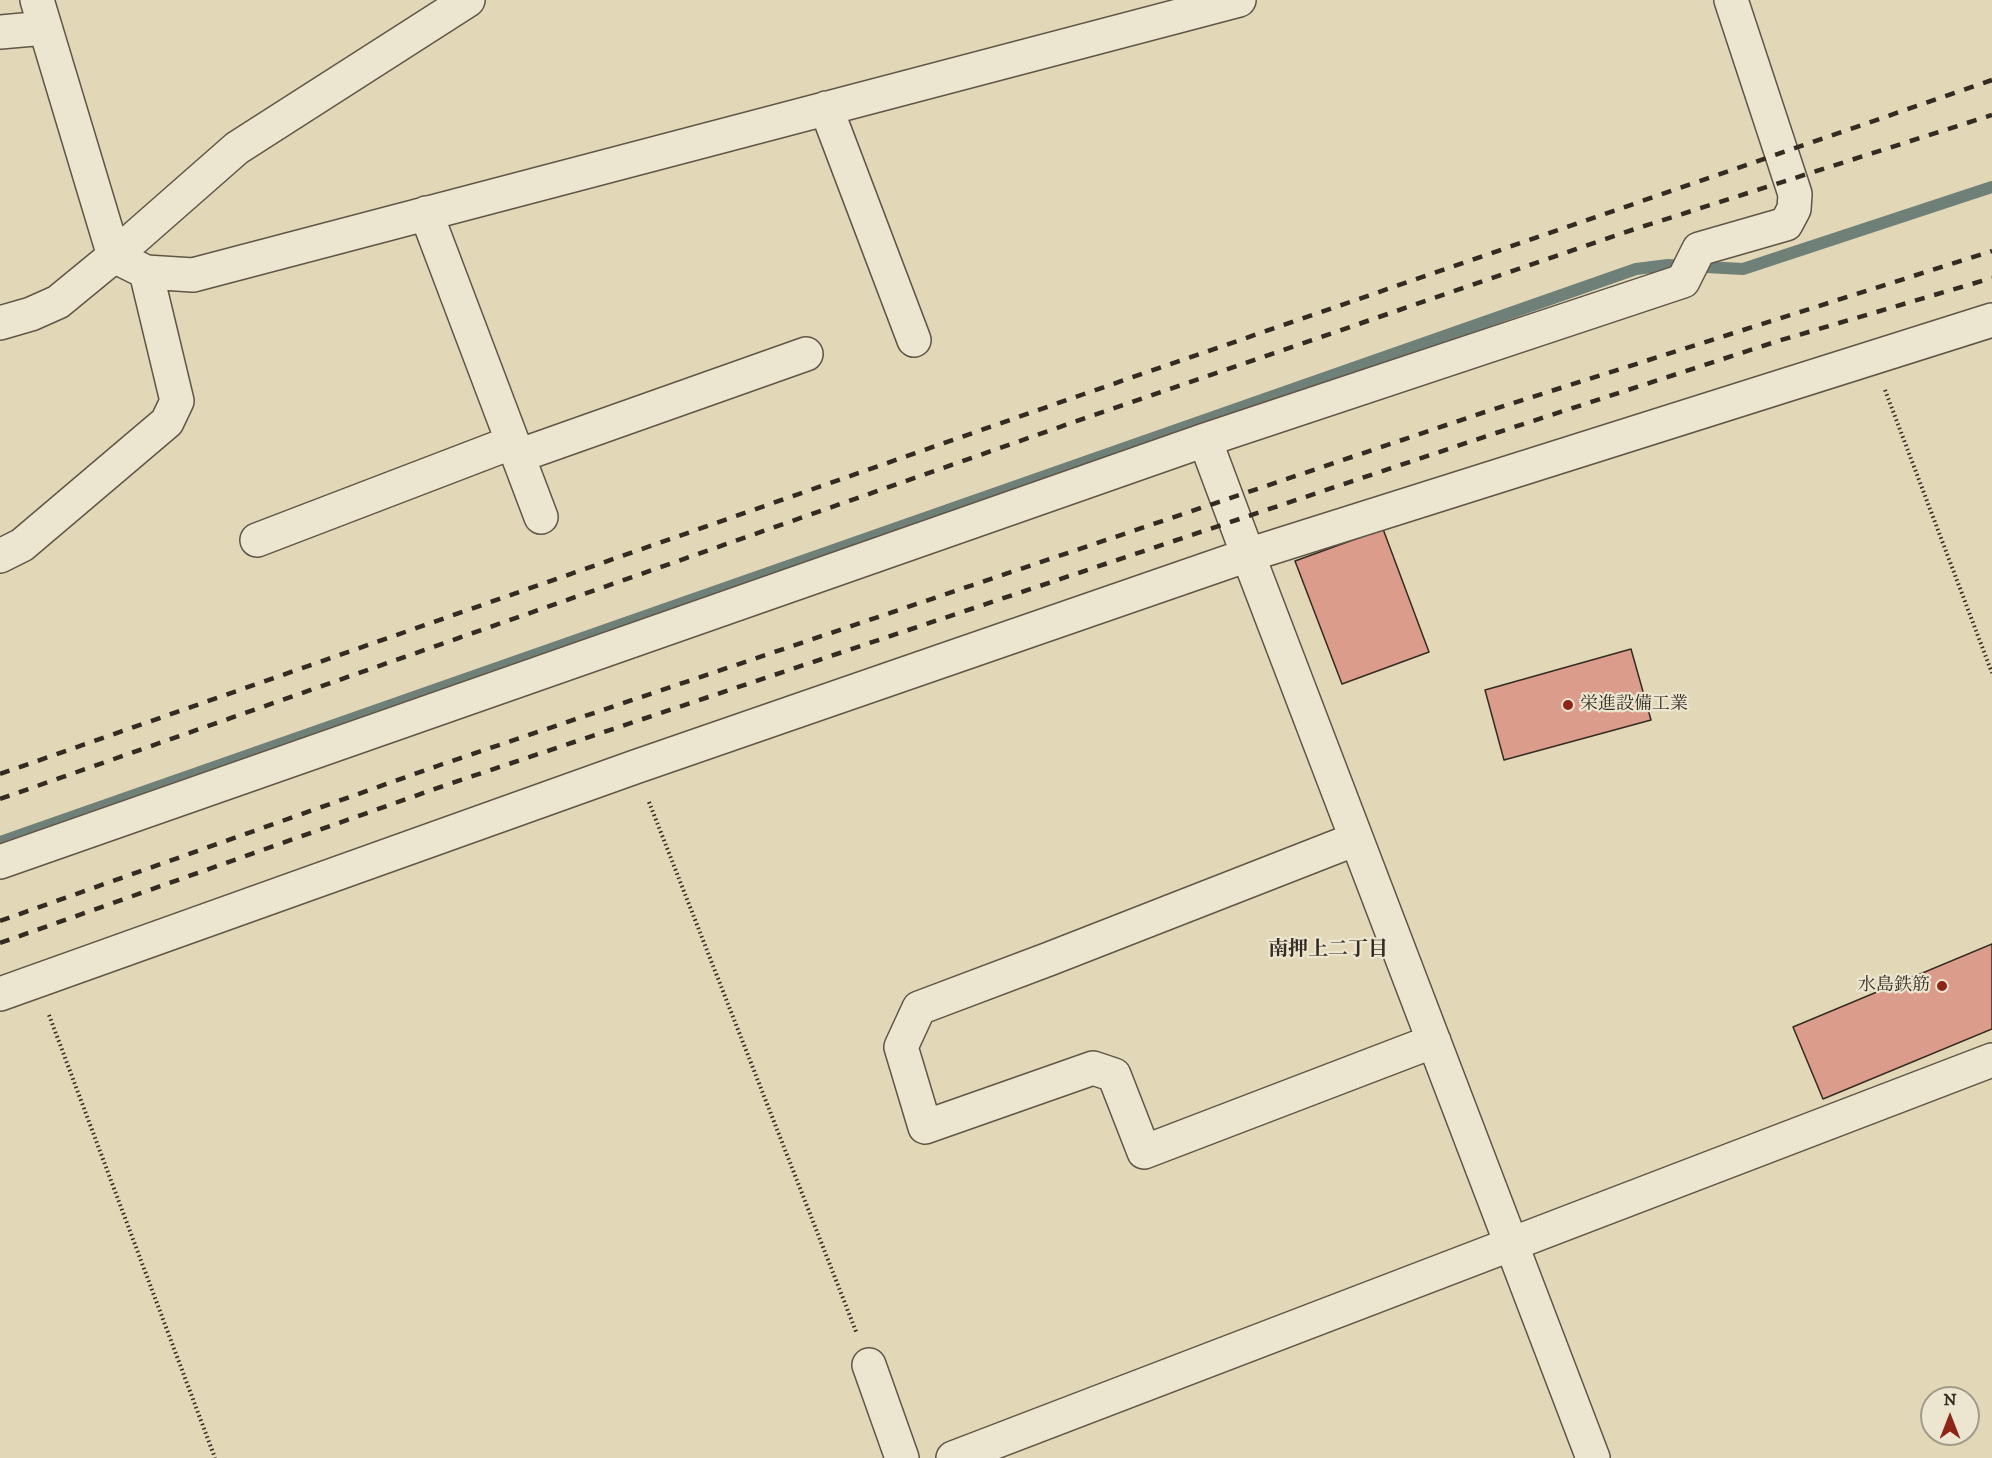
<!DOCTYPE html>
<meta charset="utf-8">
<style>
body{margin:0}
#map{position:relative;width:1992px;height:1458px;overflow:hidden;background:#e2d7b6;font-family:"IM FELL DW Pica",serif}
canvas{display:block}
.north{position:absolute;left:1920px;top:1386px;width:60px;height:60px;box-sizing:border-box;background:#ece5d0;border:2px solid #a29b8a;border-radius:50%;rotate:0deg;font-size:16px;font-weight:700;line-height:24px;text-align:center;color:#342b22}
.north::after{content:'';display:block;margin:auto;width:21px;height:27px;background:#8f2418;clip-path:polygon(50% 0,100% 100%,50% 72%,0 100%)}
</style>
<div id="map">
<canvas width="1992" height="1458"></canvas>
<div class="north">N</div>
</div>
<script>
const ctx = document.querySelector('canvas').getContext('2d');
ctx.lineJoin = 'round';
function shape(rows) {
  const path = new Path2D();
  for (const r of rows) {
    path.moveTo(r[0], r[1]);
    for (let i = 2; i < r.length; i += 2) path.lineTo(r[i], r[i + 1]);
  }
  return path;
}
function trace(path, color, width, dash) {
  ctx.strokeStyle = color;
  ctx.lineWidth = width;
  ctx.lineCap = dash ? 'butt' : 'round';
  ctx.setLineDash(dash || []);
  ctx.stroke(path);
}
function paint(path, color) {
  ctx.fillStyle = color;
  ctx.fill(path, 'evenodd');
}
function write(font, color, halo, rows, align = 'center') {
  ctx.font = font + ' "IM FELL DW Pica","Noto Serif JP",serif';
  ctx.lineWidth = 4.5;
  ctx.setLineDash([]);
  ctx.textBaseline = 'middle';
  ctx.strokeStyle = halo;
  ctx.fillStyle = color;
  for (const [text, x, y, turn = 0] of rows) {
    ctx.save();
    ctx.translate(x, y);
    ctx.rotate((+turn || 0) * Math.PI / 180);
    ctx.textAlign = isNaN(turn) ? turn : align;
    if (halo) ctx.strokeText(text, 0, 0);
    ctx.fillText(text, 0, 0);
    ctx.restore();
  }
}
trace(shape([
 [0,842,1636,269,1668,265,1743,269,1992,187]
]), '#6e8078', 12);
const building = shape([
 [1383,529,1429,652,1342,684,1295,561,1383,529],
 [1631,649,1651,720,1504,760,1485,690,1631,649],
 [1992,944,1992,1029,1823,1099,1793,1027,1992,944]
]);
paint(building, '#dc9c8b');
trace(building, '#342b22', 1.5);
const minor = shape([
 [37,0,114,256,146,272,193,275,1239,0],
 [0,32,45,28],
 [826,108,914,340],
 [426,213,541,517],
 [0,323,31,314,58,302,114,256,237,148,468,0],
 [1205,440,1248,555,1992,320],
 [518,456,806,354],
 [257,540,513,442],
 [0,556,22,545,167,422,177,401,146,272],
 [1356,839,1049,959,919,1008,901,1047,925,1127,1093,1068,1114,1075,1144,1152,1434,1041],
 [0,862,1205,440,1683,281,1699,249,1786,224,1794,209,1795,194,1731,0],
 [0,994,635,767,1248,555,1593,1458],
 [869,1365,902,1458],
 [953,1458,1992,1060]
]);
trace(minor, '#605647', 36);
trace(shape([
 [1885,390,1992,673],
 [649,802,857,1334],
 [49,1015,215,1458]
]), '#342b22', 4, [1.5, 3]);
trace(minor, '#ece5d0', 33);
trace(shape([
 [0,774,1084,394,1992,80],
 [0,799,1091,416,1632,230,1992,115],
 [0,921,440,765,1485,412,1992,251],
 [0,943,446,785,1496,433,1778,341,1992,278]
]), '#342b22', 4.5, [10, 10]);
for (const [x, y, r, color] of [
 [1568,705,6,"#8f2418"],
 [1942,986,6,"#8f2418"]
]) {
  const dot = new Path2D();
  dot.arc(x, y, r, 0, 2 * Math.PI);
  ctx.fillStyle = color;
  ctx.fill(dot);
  trace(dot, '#ece5d0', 2);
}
write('18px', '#342b22', '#ece5d0', [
 ["栄進設備工業",1580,705],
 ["水島鉄筋",1930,986,"right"]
], 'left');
write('bold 20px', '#342b22', '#ece5d0', [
 ["南押上二丁目",1328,951]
]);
</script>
